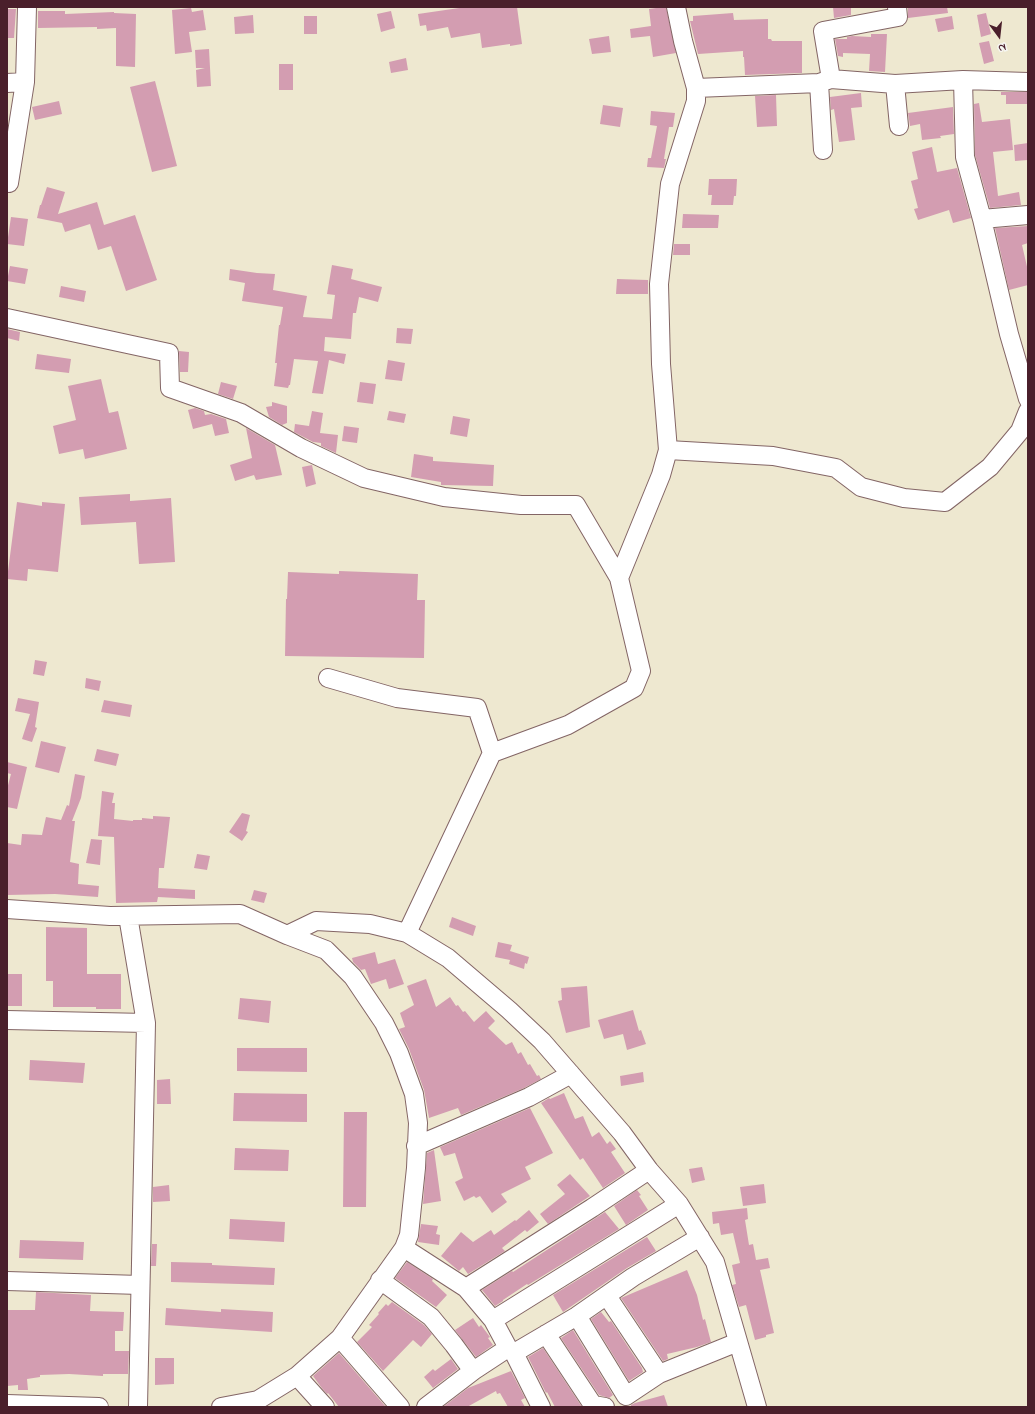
<!DOCTYPE html>
<style>
body{margin:0}
#map{position:relative;width:1035px;height:1414px;overflow:hidden;background:#eee8d0;font-family:"Indie Flower",sans-serif}
canvas{display:block}
.frame{position:absolute;inset:0;border:8px solid #4a1f2b;pointer-events:none}
.north{position:absolute;left:979px;top:16px;width:40px;height:40px;-webkit-text-stroke:3px #f6f6f2;paint-order:stroke;rotate:165deg;font-size:11px;font-weight:700;line-height:16px;text-align:center;color:#4a1f2b}
.north::after{content:'';display:block;margin:auto;width:14px;height:18px;background:#4a1f2b;clip-path:polygon(50% 0,100% 100%,50% 72%,0 100%)}
</style>
<div id="map">
<canvas width="1035" height="1414"></canvas>
<div class="frame"></div>
<div class="north">N</div>
</div>
<script>
const ctx = document.querySelector('canvas').getContext('2d');
ctx.lineJoin = 'round';
function paint(path, color) {
  ctx.fillStyle = color;
  ctx.fill(path, 'evenodd');
}
function shape(rows) {
  const path = new Path2D();
  for (const r of rows) {
    path.moveTo(r[0], r[1]);
    for (let i = 2; i < r.length; i += 2) path.lineTo(r[i], r[i + 1]);
  }
  return path;
}
function trace(path, color, width, dash) {
  ctx.strokeStyle = color;
  ctx.lineWidth = width;
  ctx.lineCap = dash ? 'butt' : 'round';
  ctx.setLineDash(dash || []);
  ctx.stroke(path);
}
paint(shape([
 [466,7,517,7,522,44,510,46,510,44,482,48,480,33,451,38,448,27,427,31,426,25,420,26,418,14],
 [663,7,666,7,676,53,653,57,650,36,631,38,630,29,651,26,649,9],
 [833,7,851,7,851,15,834,18],
 [908,7,947,7,948,13,908,18],
 [191,8,192,12,203,10,206,30,189,32,192,52,175,54,172,10],
 [7,9,16,9,14,38,7,38],
 [38,11,65,11,65,14,114,12,114,13,136,14,135,67,116,66,116,28,97,29,97,27,38,28],
 [391,11,395,28,381,32,377,14],
 [733,13,734,20,768,19,768,39,771,39,772,41,802,41,802,73,745,75,744,57,743,57,743,51,698,54,690,21,693,21,693,16],
 [986,13,991,34,981,37,977,15],
 [253,15,254,33,235,34,234,17],
 [304,16,317,16,317,34,304,34],
 [952,16,954,29,938,32,935,19],
 [871,34,887,34,885,72,869,71,870,54,843,53,843,57,838,56,835,39,847,39,847,37,852,36,871,37],
 [609,36,611,52,592,54,589,39],
 [989,41,994,61,984,64,979,43],
 [209,49,211,86,197,87,196,70,205,68,196,68,195,50],
 [406,58,408,70,391,73,389,62],
 [279,64,293,64,293,90,279,90],
 [155,81,177,166,152,172,130,87],
 [1001,92,1027,92,1027,104,1006,104,1006,95,1001,95],
 [861,93,862,107,851,108,855,140,839,142,834,109,831,110,830,97],
 [776,95,777,126,757,127,755,96],
 [59,101,62,114,35,120,32,107],
 [979,103,982,122,1010,119,1013,150,993,152,998,196,1019,192,1021,205,990,208,975,155,974,104],
 [603,105,623,108,620,127,600,124],
 [953,107,954,134,940,136,941,138,922,140,920,124,910,126,908,113],
 [651,111,675,113,673,127,669,127,664,159,666,159,664,168,647,167,648,158,651,158,657,126,650,125],
 [1028,143,1028,160,1015,161,1014,145],
 [932,147,937,172,957,168,971,218,953,223,949,210,918,220,914,209,918,208,911,181,918,179,912,152],
 [709,179,737,179,736,196,734,196,733,205,711,205,712,195,708,195],
 [47,187,65,192,58,214,97,202,104,225,135,215,157,280,126,291,111,246,98,250,90,224,65,232,62,223,37,218,40,205,41,205],
 [683,214,719,215,718,228,682,228],
 [11,217,28,219,24,246,7,244],
 [1028,226,1028,243,1022,245,1028,271,1028,285,1009,290,995,228],
 [674,244,690,244,690,255,673,255],
 [332,265,353,269,351,279,382,287,378,302,359,297,356,313,353,313,351,339,325,337,324,351,346,354,344,364,329,360,323,394,312,393,318,361,294,359,290,385,289,385,288,388,274,386,277,363,275,363,279,325,280,325,283,307,242,301,245,283,229,280,230,269,257,273,275,274,273,290,307,296,303,317,332,319,335,295,327,294],
 [10,266,28,269,25,284,7,281],
 [617,279,648,280,648,294,616,294],
 [61,286,86,291,84,302,59,297],
 [397,328,413,329,411,344,396,343],
 [7,329,20,332,19,341,7,338],
 [179,351,189,352,188,372,180,372],
 [37,354,71,359,69,373,35,369],
 [388,360,405,363,402,381,385,379],
 [101,379,109,413,118,411,127,449,85,459,83,449,59,454,53,426,76,420,68,386],
 [221,382,237,386,233,399,218,394],
 [360,382,376,384,373,404,357,402],
 [272,402,287,406,287,423,282,425,269,417,266,407,272,406],
 [195,408,204,411,205,415,211,414,226,419,229,433,215,436,212,424,193,429,188,410],
 [312,411,323,413,320,433,338,435,336,453,321,446,321,443,313,442,294,432,295,424,309,426],
 [389,411,406,414,404,423,387,420],
 [453,416,470,419,467,437,450,434],
 [344,426,359,428,357,443,342,441],
 [246,428,275,445,282,475,256,480,254,475,235,481,230,465,252,458],
 [414,454,433,457,433,461,494,465,493,486,441,485,441,482,411,477],
 [312,465,316,484,306,487,302,467],
 [130,494,130,501,171,498,175,562,139,564,136,522,81,525,79,497],
 [17,502,42,506,42,502,65,504,58,572,28,569,27,581,7,579],
 [339,571,418,574,417,600,425,600,424,658,285,656,286,599,287,599,288,572,339,574],
 [35,660,47,662,44,676,33,674],
 [86,678,101,681,99,691,85,688],
 [18,698,39,702,35,727,37,728,32,742,22,739,30,714,15,711],
 [104,700,132,705,130,717,101,712],
 [41,741,66,747,59,773,35,767],
 [97,749,119,754,116,766,94,761],
 [7,762,27,767,17,809,7,807,7,789,11,774,7,773],
 [75,774,85,776,81,798,72,821,75,821,70,862,79,864,78,884,99,886,98,897,55,894,7,895,7,843,21,845,22,834,42,835,46,817,61,820,67,805,69,806],
 [102,791,114,793,112,803,115,803,114,819,133,821,133,820,142,820,142,818,153,819,153,816,170,817,164,868,159,868,158,888,195,890,195,899,158,897,157,902,116,903,114,837,98,836],
 [242,813,250,815,246,831,248,832,242,841,229,832],
 [91,839,102,840,100,865,86,863],
 [197,854,210,856,207,870,194,868],
 [254,890,267,893,264,903,251,900],
 [452,917,476,926,473,936,449,927],
 [46,927,87,928,87,974,121,974,121,1009,96,1009,96,1007,53,1007,53,981,46,981],
 [498,942,512,945,510,951,529,957,527,964,525,963,524,969,509,964,510,960,495,957],
 [375,952,378,964,395,959,404,984,389,989,386,979,371,984,365,969,361,970,353,962,352,958],
 [7,974,22,974,22,1006,7,1006],
 [426,979,436,1007,450,997,456,1006,458,1005,463,1012,465,1011,474,1022,486,1011,495,1021,488,1028,506,1045,512,1042,518,1054,521,1052,528,1065,530,1064,537,1076,539,1075,541,1079,524,1088,461,1115,458,1108,429,1118,424,1090,409,1049,399,1029,405,1027,400,1013,414,1005,407,986],
 [587,986,590,1027,566,1033,558,1001,562,1000,561,988],
 [240,998,271,1001,269,1023,238,1019],
 [633,1010,639,1031,641,1030,646,1044,627,1050,623,1034,604,1039,598,1020],
 [237,1048,307,1048,307,1072,237,1071],
 [30,1060,85,1063,83,1083,29,1080],
 [643,1072,644,1082,621,1086,620,1076],
 [170,1079,171,1104,157,1104,157,1080],
 [234,1093,307,1094,307,1122,233,1121],
 [564,1093,575,1119,583,1116,592,1137,599,1132,607,1144,610,1141,616,1149,611,1152,625,1173,603,1188,583,1158,580,1160,541,1103,549,1098,550,1099],
 [530,1108,553,1153,525,1167,531,1179,501,1194,507,1202,492,1213,480,1196,476,1198,474,1196,464,1201,455,1182,463,1178,455,1153,444,1156,440,1147],
 [344,1112,367,1112,366,1207,343,1207],
 [235,1148,289,1150,288,1171,234,1170],
 [434,1150,441,1201,423,1204,427,1153],
 [702,1167,705,1180,692,1183,689,1169],
 [570,1174,590,1196,548,1224,540,1214,565,1194,557,1185],
 [764,1184,766,1203,743,1206,740,1187],
 [169,1185,170,1201,153,1202,153,1187],
 [637,1190,641,1195,639,1196,648,1210,626,1225,614,1206],
 [747,1208,748,1219,745,1220,749,1245,753,1244,756,1260,768,1258,770,1268,760,1270,774,1333,766,1335,766,1337,755,1340,746,1305,739,1307,732,1285,736,1284,732,1265,740,1263,733,1233,721,1235,719,1223,713,1224,712,1212],
 [529,1210,539,1222,527,1232,525,1230,502,1248,505,1251,468,1274,463,1267,459,1271,441,1256,461,1232,473,1242,491,1230,494,1235,515,1220,516,1221],
 [605,1212,619,1229,528,1285,527,1284,503,1300,503,1301,495,1306,482,1290,512,1271,513,1272],
 [230,1219,285,1222,284,1242,229,1239],
 [421,1224,438,1226,436,1234,440,1235,439,1245,418,1242],
 [647,1237,656,1251,627,1268,563,1312,553,1295],
 [20,1240,84,1242,83,1260,19,1258],
 [152,1244,157,1244,156,1266,151,1266],
 [171,1262,212,1263,212,1265,275,1268,274,1285,171,1282],
 [407,1262,433,1279,432,1281,447,1295,436,1307,395,1278],
 [687,1270,697,1295,703,1320,705,1319,711,1342,697,1347,667,1354,668,1359,663,1361,621,1298],
 [36,1292,91,1295,90,1311,124,1312,123,1331,115,1331,115,1351,129,1351,128,1374,103,1374,103,1376,69,1374,40,1375,40,1377,27,1379,28,1390,18,1390,18,1385,7,1386,7,1310,35,1310],
 [392,1302,424,1325,432,1334,421,1347,413,1340,383,1371,357,1342,372,1327,369,1325,379,1314,378,1313,386,1304,388,1306],
 [166,1308,221,1312,221,1309,273,1312,272,1332,165,1325],
 [601,1312,609,1322,611,1321,642,1368,643,1372,629,1381,591,1319],
 [473,1318,479,1327,481,1325,490,1337,488,1338,493,1345,476,1357,455,1330],
 [573,1330,613,1395,609,1398,599,1395,561,1338],
 [543,1348,582,1407,555,1407,547,1392,546,1393,528,1357],
 [339,1353,386,1407,339,1407,328,1393,327,1394,321,1387,313,1376],
 [155,1358,174,1358,174,1384,155,1385],
 [451,1359,458,1369,433,1388,424,1377,433,1369,435,1371],
 [511,1371,525,1398,521,1400,525,1407,508,1407,500,1393,497,1394,496,1391,467,1407,443,1407,468,1388],
 [664,1395,668,1407,631,1407,631,1405,635,1403]
]), '#d39db1');
const minor = shape([
 [831,79,895,84,963,80,1028,82],
 [963,80,965,157,982,219,1028,215],
 [7,83,25,82],
 [819,83,823,150],
 [895,84,899,126],
 [696,88,819,83,831,79,823,31,898,17,897,7],
 [7,182,9,183,25,82,27,7],
 [982,219,1009,334,1028,399],
 [7,318,169,353,170,388,241,413,301,448,364,478,444,497,521,505,576,505,619,578],
 [668,450,773,456,836,468,861,487,904,498,945,502,990,467,1020,431,1028,411],
 [328,678,397,698,477,708,492,753],
 [7,909,110,916,240,914,287,935,316,921,370,924,407,933,448,958,509,1010,542,1041,622,1133,649,1170,679,1204,715,1262,757,1407],
 [407,933,492,753,568,725,634,688,641,671,619,578,661,475,668,450,661,364,659,284,670,184,696,101,696,88,683,41,676,7],
 [7,1020,146,1023,128,916],
 [416,1146,529,1097,571,1074],
 [404,1248,466,1288,493,1320,508,1348,514,1353,541,1407],
 [380,1280,431,1317,454,1345,473,1371,508,1348],
 [7,1281,140,1285],
 [466,1288,592,1208,649,1170],
 [607,1296,659,1374,738,1342],
 [577,1316,626,1396,659,1374],
 [493,1320,679,1204],
 [546,1334,593,1405,605,1407],
 [340,1338,400,1407],
 [514,1353,577,1316,633,1277,700,1237],
 [297,1376,325,1407],
 [7,1404,99,1407],
 [138,1407,146,1023],
 [221,1407,258,1400,297,1376,340,1338,404,1248,409,1235,416,1168,418,1123,414,1094,399,1053,384,1023,353,977,326,950,287,935],
 [426,1407,473,1371]
]);
trace(minor, '#836565', 20);
trace(minor, '#fff', 18);
</script>
